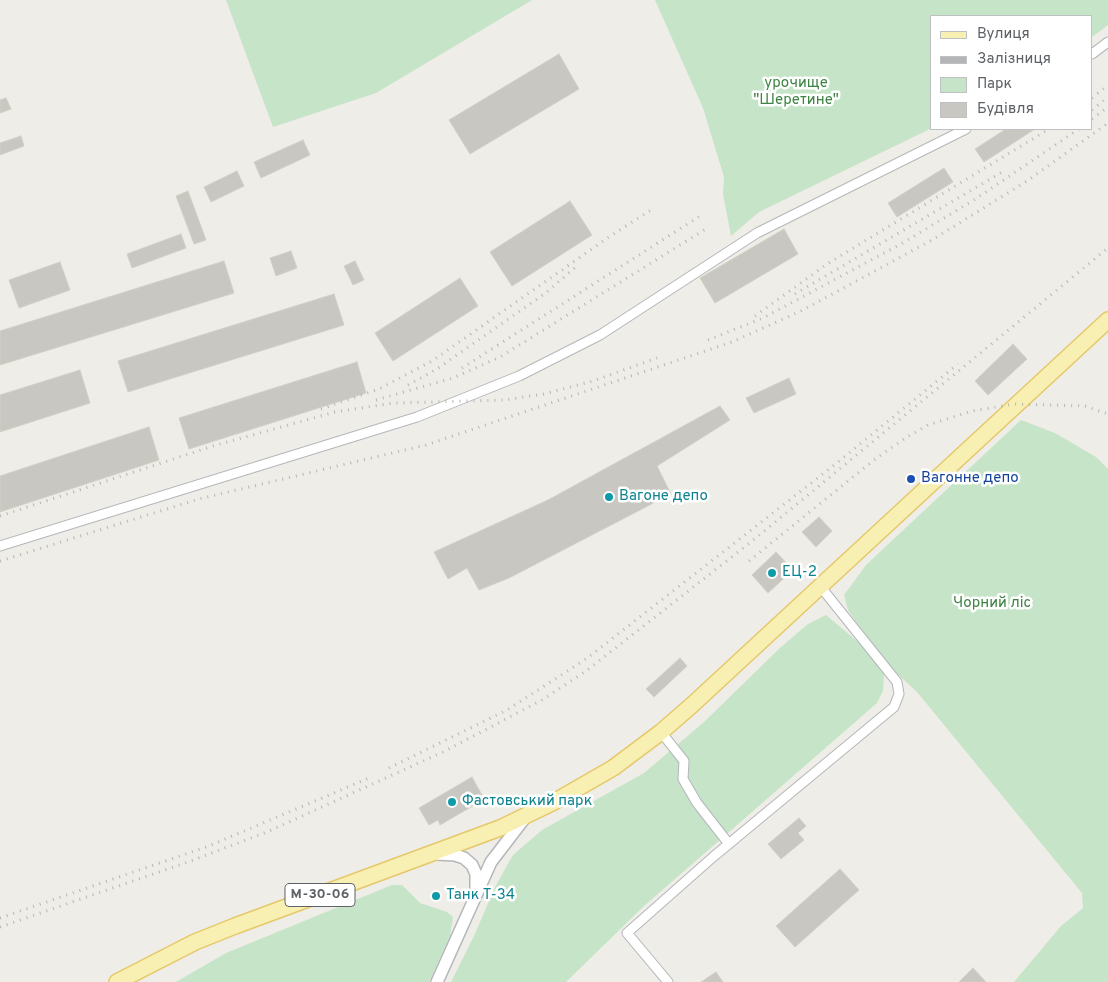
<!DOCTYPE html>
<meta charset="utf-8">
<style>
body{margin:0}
#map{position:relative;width:1108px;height:982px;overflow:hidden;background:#efede7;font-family:Overpass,sans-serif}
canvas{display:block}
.legend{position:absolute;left:930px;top:15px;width:162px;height:115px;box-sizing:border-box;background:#fff;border:1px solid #bfc0c2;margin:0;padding:6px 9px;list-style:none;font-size:15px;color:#5e6166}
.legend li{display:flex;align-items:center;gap:10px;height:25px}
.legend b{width:25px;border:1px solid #bfc0c2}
</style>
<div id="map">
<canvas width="1108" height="982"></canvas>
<ul class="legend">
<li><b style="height:6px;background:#f8f0b3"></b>Вулиця</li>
<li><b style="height:6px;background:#b4b5b6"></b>Залізниця</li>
<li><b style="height:14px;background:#c6e4c7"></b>Парк</li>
<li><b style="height:14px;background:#c8c7c1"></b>Будівля</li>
</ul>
</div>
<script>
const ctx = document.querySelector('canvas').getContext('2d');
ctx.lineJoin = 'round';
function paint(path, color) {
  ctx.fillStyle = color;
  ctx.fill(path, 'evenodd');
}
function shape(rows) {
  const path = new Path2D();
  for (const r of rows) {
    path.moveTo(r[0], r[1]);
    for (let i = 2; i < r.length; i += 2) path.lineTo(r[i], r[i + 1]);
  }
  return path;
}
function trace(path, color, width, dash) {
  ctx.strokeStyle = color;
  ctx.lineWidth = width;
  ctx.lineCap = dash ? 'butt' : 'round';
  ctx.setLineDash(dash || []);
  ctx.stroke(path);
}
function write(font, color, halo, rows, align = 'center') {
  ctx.font = font + ' Overpass,sans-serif';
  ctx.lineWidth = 5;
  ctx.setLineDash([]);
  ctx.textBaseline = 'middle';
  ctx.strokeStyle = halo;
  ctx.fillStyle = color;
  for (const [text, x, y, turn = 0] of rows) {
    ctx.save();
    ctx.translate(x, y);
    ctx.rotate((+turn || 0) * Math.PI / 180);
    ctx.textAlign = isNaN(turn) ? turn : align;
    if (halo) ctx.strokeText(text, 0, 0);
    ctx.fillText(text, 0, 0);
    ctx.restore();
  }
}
paint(shape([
 [226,0,532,0,376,93,273,127],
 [655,0,1108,0,1108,25,1092,37,1092,16,932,16,932,128,759,212,731,236,723,194,724,177,703,108],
 [1021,420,1055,433,1096,457,1108,469,1108,982,1014,982,1061,926,1083,908,1082,893,917,692,890,667,884,674,883,691,877,703,644,906,566,982,451,982,474,936,495,887,513,855,542,830,644,773,704,722,781,647,808,624,826,615,857,641,865,635,848,610,844,595,866,565],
 [392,885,402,885,420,903,447,912,453,917,450,936,429,982,176,982,226,953]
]), '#c6e4c7');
const building = shape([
 [559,54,579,89,470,154,449,120,559,54],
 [6,98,11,109,0,113,0,100,6,98],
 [1006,129,1035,129,984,162,975,149,1006,129],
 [21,136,24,146,0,155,0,143,21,136],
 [303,140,310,155,261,178,254,162,303,140],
 [944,168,953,182,897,217,888,203,944,168],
 [237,171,244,186,211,202,204,187,237,171],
 [188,191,206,240,194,244,176,196,188,191],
 [570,201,592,235,512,286,490,252,570,201],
 [784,229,798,254,715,303,700,278,784,229],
 [181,234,186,248,132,268,127,254,181,234],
 [291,251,297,268,276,276,270,258,291,251],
 [224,261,234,293,0,365,0,331,224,261],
 [355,261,364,280,353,285,344,266,355,261],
 [60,262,70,290,19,308,9,280,60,262],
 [460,278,478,306,393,361,375,333,460,278],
 [334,294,344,325,128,392,118,361,334,294],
 [1013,344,1027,359,988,395,975,381,1013,344],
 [357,362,366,393,189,449,179,418,357,362],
 [80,370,90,403,0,432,0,395,80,370],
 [789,378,796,394,754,413,746,398,789,378],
 [720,406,730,420,657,466,671,494,509,578,479,590,467,568,448,579,434,552,548,500,720,406],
 [149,427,159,460,0,512,0,476,149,427],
 [819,517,832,531,816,547,802,532,819,517],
 [776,552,793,570,768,593,752,575,776,552],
 [680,658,687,666,654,697,646,689,680,658],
 [472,777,482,795,474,800,476,804,440,825,438,820,429,825,419,808,472,777],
 [799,818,806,826,798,833,804,840,781,859,768,844,799,818],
 [840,869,859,890,795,947,776,926,840,869],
 [973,968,986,982,959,982,973,968],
 [716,972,723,982,701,982,716,972]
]);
paint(building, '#c8c7c1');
trace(building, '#d3d0c5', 1);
const minor = shape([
 [1092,54,1108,42],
 [0,546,417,417,519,376,600,335,757,233,966,129],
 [661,732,684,761,683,779,697,803,729,844],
 [668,982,627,933,713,857,894,707,899,694,897,682,820,586]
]);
const tertiary = shape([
 [436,854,455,855,464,858,472,865,476,874,476,889],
 [437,982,491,862,524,819]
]);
const primary = shape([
 [117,982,195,942,235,926,500,828,552,803,613,768,661,732,692,705,1108,320]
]);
trace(minor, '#b4b6ba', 11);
trace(tertiary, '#b4b6ba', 14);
trace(primary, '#e5c86a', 18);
trace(minor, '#fff', 9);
trace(tertiary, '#fff', 11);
trace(primary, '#f8f0b3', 15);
trace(shape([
 [1092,98,1108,85],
 [1092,110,1108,97],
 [1092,119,1108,107],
 [795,294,1004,171],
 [755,316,827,264,1049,129],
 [708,340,763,318,901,244,974,200,1079,129],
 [462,368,700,216],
 [408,385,437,369,547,292,579,264],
 [376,400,453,378,500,357,709,227],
 [321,409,379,389,432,361,609,237,654,208],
 [0,516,213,446,335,412,394,403,504,400,544,394,593,381,657,358],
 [0,561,199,499,426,445,732,342,801,311,932,240,1027,181,1108,123],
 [749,561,874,460,907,437,928,425,972,411,1015,404,1085,406,1108,414],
 [389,768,507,710,586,659,833,466,958,364],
 [0,918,209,846,369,778],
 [0,927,188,862,267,832,443,752,542,700,586,671,751,542,1108,248]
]), '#b4b5b6', 3, [1, 6]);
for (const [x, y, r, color] of [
 [911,479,5,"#1a4fb4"],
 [609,497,5,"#0f9aa8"],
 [772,573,5,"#0f9aa8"],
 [452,802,5,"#0f9aa8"],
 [436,896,5,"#0f9aa8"]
]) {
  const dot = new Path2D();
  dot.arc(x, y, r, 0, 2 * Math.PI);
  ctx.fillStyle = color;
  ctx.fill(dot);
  trace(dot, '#fff', 2);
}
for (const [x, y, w] of [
 [320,895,70]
]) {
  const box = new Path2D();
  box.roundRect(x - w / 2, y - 11.5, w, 23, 4);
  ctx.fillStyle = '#fff';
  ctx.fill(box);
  trace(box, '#5e6166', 1);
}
write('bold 14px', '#5e6166', null, [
 ["М-30-06",320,895]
]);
write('15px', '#3e8445', '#fff', [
 ["урочище",796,84],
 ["\"Шеретине\"",796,101],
 ["Чорний ліс",992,604]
]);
write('15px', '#164399', '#fff', [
 ["Вагонне депо",921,479]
], 'left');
write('15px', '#0d838f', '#fff', [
 ["Вагоне депо",619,497],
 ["ЕЦ-2",782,573],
 ["Фастовський парк",462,802],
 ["Танк Т-34",446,896]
], 'left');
</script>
